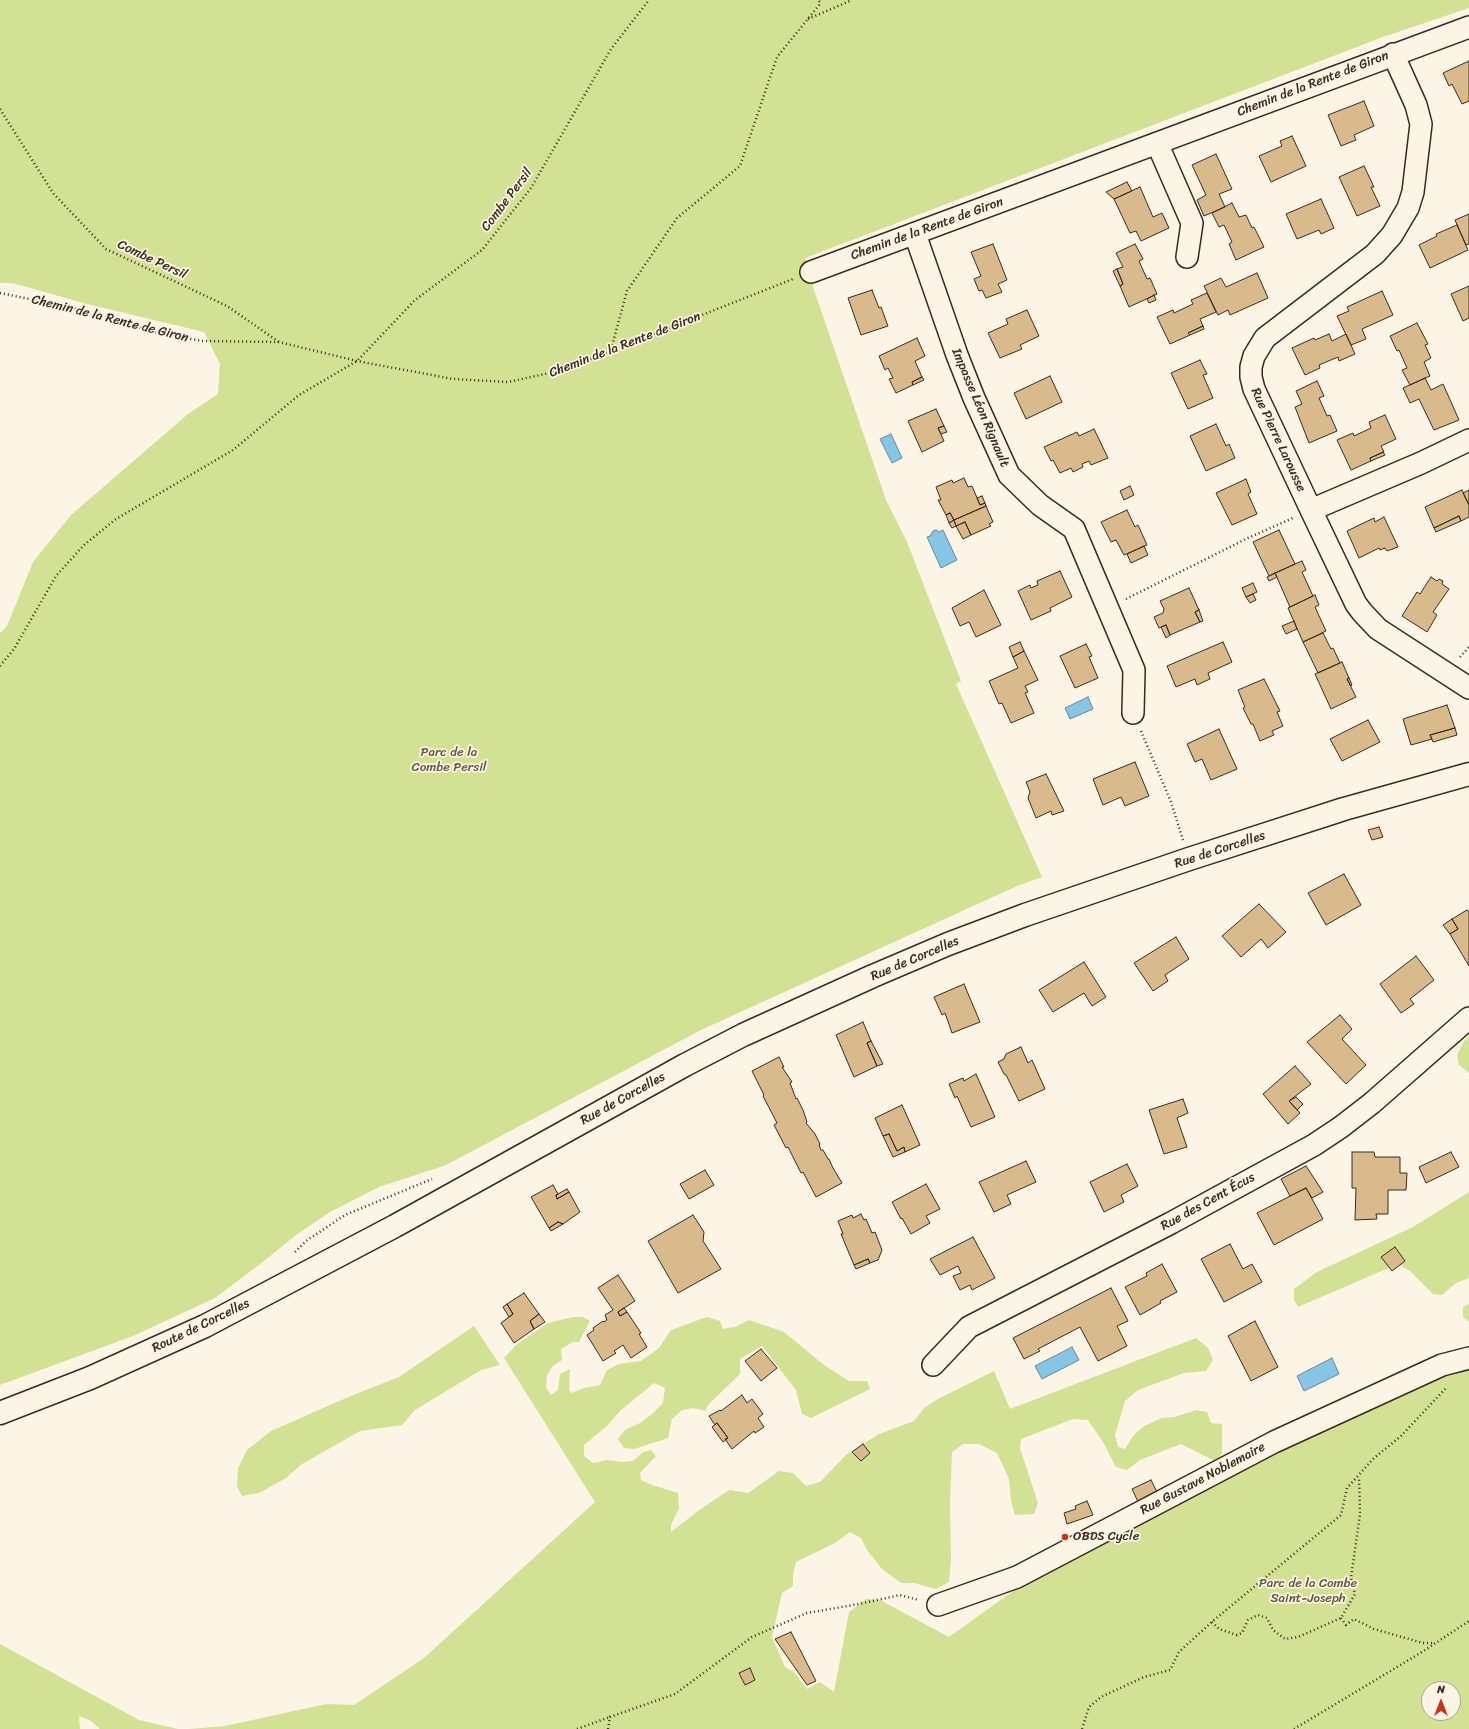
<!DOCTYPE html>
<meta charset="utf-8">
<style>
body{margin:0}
#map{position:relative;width:1469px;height:1729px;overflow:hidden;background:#fcf5e5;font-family:Sriracha,sans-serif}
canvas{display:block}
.north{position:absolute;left:1421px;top:1681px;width:40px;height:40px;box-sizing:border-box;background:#fcf5e5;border:1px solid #afa495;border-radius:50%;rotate:0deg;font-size:11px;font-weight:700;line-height:16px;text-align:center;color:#3b2a1e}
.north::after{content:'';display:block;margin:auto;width:14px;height:18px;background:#c8321e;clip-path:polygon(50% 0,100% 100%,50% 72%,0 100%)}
</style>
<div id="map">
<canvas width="1469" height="1729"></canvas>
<div class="north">N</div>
</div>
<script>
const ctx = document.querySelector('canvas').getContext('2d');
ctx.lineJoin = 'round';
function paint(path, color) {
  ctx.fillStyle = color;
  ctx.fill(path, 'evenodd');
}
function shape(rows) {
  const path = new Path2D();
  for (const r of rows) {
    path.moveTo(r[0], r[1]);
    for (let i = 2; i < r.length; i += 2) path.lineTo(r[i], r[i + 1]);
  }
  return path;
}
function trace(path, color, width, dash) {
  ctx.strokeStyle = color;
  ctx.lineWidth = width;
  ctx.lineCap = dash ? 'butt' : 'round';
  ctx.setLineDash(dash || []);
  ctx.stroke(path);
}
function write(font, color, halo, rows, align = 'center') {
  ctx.font = font + ' Sriracha,sans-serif';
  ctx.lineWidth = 3.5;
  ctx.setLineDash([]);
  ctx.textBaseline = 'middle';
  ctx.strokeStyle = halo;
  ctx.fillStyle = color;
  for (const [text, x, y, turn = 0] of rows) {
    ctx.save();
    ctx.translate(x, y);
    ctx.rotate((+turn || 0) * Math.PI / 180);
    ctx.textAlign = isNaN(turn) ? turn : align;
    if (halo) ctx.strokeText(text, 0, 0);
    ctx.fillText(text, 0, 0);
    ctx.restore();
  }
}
paint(shape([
 [0,0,1469,0,1469,8,1383,37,805,258,813,278,813,287,886,500,907,542,961,681,956,684,1042,877,1017,886,701,1030,446,1165,379,1187,330,1212,296,1235,264,1261,215,1298,133,1336,0,1385,0,633,7,626,33,562,71,515,188,414,218,394,220,364,204,332,87,304,12,283,0,283],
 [1469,1036,1469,1073,1459,1065,1457,1055,1464,1041],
 [1469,1192,1469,1278,1456,1283,1442,1295,1433,1294,1410,1271,1398,1264,1298,1307,1294,1300,1294,1289,1317,1272,1413,1227],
 [1469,1304,1469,1322,1463,1317,1463,1307],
 [573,1317,582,1317,590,1321,579,1342,573,1342,561,1349,562,1360,553,1366,547,1375,546,1387,551,1395,558,1390,560,1374,570,1369,569,1390,572,1393,584,1388,600,1385,607,1370,619,1364,641,1361,659,1348,671,1330,707,1317,720,1321,723,1329,735,1327,749,1320,784,1332,824,1365,849,1381,867,1381,870,1389,811,1418,802,1414,796,1390,762,1346,740,1359,740,1374,708,1405,706,1411,693,1408,682,1410,672,1419,668,1438,634,1449,624,1448,618,1439,625,1430,640,1423,651,1415,663,1403,665,1388,654,1383,620,1411,607,1426,584,1445,584,1456,593,1463,607,1460,622,1462,633,1461,643,1452,651,1450,656,1456,640,1473,641,1480,652,1485,678,1493,679,1508,671,1525,671,1532,698,1511,729,1490,748,1493,779,1471,793,1473,806,1486,820,1482,847,1454,879,1434,914,1421,924,1408,938,1399,994,1371,1010,1409,1196,1338,1208,1348,1213,1360,1206,1371,1184,1373,1138,1390,1125,1401,1115,1435,1118,1447,1125,1449,1133,1436,1144,1426,1162,1418,1175,1417,1196,1410,1207,1412,1211,1423,1222,1424,1222,1454,1215,1461,1181,1444,1140,1460,1127,1470,1116,1467,1103,1442,1088,1420,1073,1419,1021,1439,1020,1448,1038,1503,1034,1514,1015,1515,1011,1501,1009,1479,997,1453,979,1444,963,1444,952,1452,950,1504,951,1558,949,1582,936,1589,914,1583,901,1583,882,1569,867,1550,861,1538,850,1532,835,1543,796,1562,793,1575,793,1586,782,1593,772,1637,785,1667,794,1672,807,1689,820,1682,834,1692,849,1612,866,1599,880,1600,949,1637,1020,1586,1336,1421,1469,1360,1469,1729,189,1729,225,1726,326,1704,354,1705,424,1658,595,1502,504,1358,516,1345,548,1323],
 [1429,1689,1453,1689,1453,1713,1429,1713],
 [474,1326,500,1365,481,1370,415,1410,402,1425,360,1431,302,1464,286,1478,259,1493,242,1496,237,1486,238,1468,247,1450,271,1431,353,1395,399,1377],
 [0,1644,139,1720,178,1729,100,1729,91,1721,79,1716,80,1729,0,1729]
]), '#d2e194');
const water = shape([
 [891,434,902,458,892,463,880,439,891,434],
 [936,530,939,532,943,530,957,560,941,568,927,537,930,536,933,531,936,530],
 [1088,697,1093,709,1070,719,1065,708,1088,697],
 [1072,1347,1079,1360,1042,1379,1035,1366,1072,1347],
 [1332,1358,1339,1374,1304,1391,1297,1376,1332,1358]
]);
paint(water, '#87c5e7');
trace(water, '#698797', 1);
const building = shape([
 [1469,61,1469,101,1462,104,1452,84,1449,86,1443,73,1469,61],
 [1364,101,1374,126,1354,135,1356,140,1341,146,1328,115,1364,101],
 [1292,136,1306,166,1271,182,1259,156,1282,146,1280,141,1292,136],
 [1216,154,1232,189,1219,194,1225,207,1204,216,1197,200,1206,195,1192,165,1216,154],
 [1364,166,1374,187,1371,187,1380,206,1357,216,1339,177,1364,166],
 [1127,182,1132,191,1114,199,1106,192,1127,182],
 [1140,187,1153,217,1162,213,1169,228,1141,241,1136,231,1130,233,1114,199,1140,187],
 [1321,199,1334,228,1321,234,1319,230,1297,239,1286,214,1321,199],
 [1232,203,1239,217,1246,215,1252,228,1254,227,1264,247,1236,260,1229,244,1232,242,1224,225,1219,227,1212,213,1232,203],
 [1469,214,1469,244,1466,245,1455,220,1469,214],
 [1457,225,1468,250,1430,268,1419,245,1437,236,1436,234,1457,225],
 [993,244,1007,280,998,284,1002,292,986,298,982,290,979,291,974,279,981,276,971,252,993,244],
 [1135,244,1143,259,1139,261,1147,279,1150,278,1157,294,1129,307,1120,286,1123,284,1117,269,1123,267,1116,253,1135,244],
 [1117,269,1123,284,1120,286,1113,271,1117,269],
 [1257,273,1268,298,1230,315,1228,310,1218,315,1204,286,1221,278,1226,287,1257,273],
 [1469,286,1469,318,1463,321,1451,294,1469,286],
 [872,290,879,308,881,307,888,326,861,335,848,298,872,290],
 [1382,291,1393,315,1362,329,1366,339,1351,345,1337,316,1349,311,1347,307,1382,291],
 [1207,293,1216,312,1200,319,1203,326,1188,333,1190,335,1170,344,1157,317,1173,310,1174,313,1193,304,1191,300,1207,293],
 [1154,295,1156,300,1149,303,1147,299,1154,295],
 [1027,310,1039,336,1020,345,1022,349,1000,358,988,333,1008,324,1006,319,1027,310],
 [1417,323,1428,344,1425,345,1431,358,1424,362,1430,376,1410,385,1402,370,1407,368,1399,350,1397,351,1390,336,1417,323],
 [1203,326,1204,329,1190,335,1188,333,1203,326],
 [1329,334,1332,341,1346,334,1355,354,1339,361,1338,357,1319,365,1320,368,1305,375,1292,348,1314,338,1315,340,1329,334],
 [917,338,925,356,915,361,922,377,912,382,913,385,896,393,889,379,893,378,888,368,885,370,879,356,917,338],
 [1200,360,1207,374,1203,375,1213,398,1188,409,1171,373,1200,360],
 [1050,376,1062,402,1026,419,1014,393,1050,376],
 [922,377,924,380,913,385,912,382,922,377],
 [1425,378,1431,390,1443,384,1459,420,1434,430,1419,399,1410,403,1403,388,1425,378],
 [1317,381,1324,396,1319,398,1327,416,1330,415,1337,431,1309,443,1295,407,1302,404,1296,391,1317,381],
 [936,409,944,426,938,428,944,441,922,452,908,421,936,409],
 [1385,415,1396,439,1381,446,1384,452,1370,458,1371,461,1351,470,1337,440,1353,433,1354,436,1371,428,1369,422,1385,415],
 [1216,424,1226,446,1229,444,1235,458,1206,471,1190,436,1216,424],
 [944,426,947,432,941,434,938,428,944,426],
 [1094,429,1108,458,1091,465,1089,461,1082,464,1083,467,1073,472,1071,468,1060,473,1053,460,1051,461,1044,447,1077,432,1079,436,1094,429],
 [1383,452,1385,455,1371,461,1370,458,1383,452],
 [964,478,968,487,972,486,980,505,985,503,986,506,954,520,950,513,946,515,938,500,941,500,936,487,952,480,953,483,964,478],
 [1246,479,1251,492,1248,494,1257,514,1232,525,1216,493,1246,479],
 [1130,486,1134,495,1124,500,1120,491,1130,486],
 [1462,490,1469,505,1469,517,1461,521,1459,516,1434,528,1425,507,1462,490],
 [1469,490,1469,505,1463,493,1469,490],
 [982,496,985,503,980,505,977,498,982,496],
 [986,506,993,522,989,524,991,526,971,535,965,522,956,526,954,520,986,506],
 [1127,510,1135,527,1138,525,1147,545,1124,555,1116,540,1111,542,1101,522,1127,510],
 [950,513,954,520,949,523,946,515,950,513],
 [1459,516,1461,521,1436,532,1434,528,1459,516],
 [1384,517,1398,547,1387,551,1385,548,1380,550,1379,548,1359,558,1347,531,1374,518,1375,522,1384,517],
 [954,520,956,526,952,528,949,523,954,520],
 [965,522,971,535,963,539,956,526,965,522],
 [1279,530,1295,564,1269,576,1253,542,1279,530],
 [1144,546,1148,555,1131,563,1127,554,1144,546],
 [1302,561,1306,570,1302,572,1313,596,1290,607,1275,573,1302,561],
 [1060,571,1072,597,1050,608,1051,611,1031,620,1018,591,1030,585,1031,588,1038,585,1037,581,1060,571],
 [1275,573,1277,577,1269,581,1267,577,1275,573],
 [1431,577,1437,581,1439,579,1443,581,1442,584,1449,589,1433,612,1437,615,1427,632,1402,616,1417,592,1420,594,1431,577],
 [1253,583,1257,592,1246,597,1242,588,1253,583],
 [1189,588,1199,610,1195,612,1200,622,1170,635,1166,625,1159,628,1154,617,1163,613,1164,609,1160,601,1189,588],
 [984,590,1001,625,976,637,969,622,960,626,952,608,984,590],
 [1253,594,1256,600,1250,603,1246,597,1253,594],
 [1315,595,1319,605,1315,607,1326,631,1303,642,1288,608,1315,595],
 [1199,610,1203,621,1200,622,1195,612,1199,610],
 [1294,621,1297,629,1286,634,1282,626,1294,621],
 [1166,625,1170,635,1166,638,1161,627,1166,625],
 [1323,633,1331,649,1333,648,1340,663,1318,673,1303,642,1323,633],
 [1020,642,1024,651,1013,657,1009,647,1020,642],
 [1223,642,1232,662,1208,673,1210,679,1197,685,1195,679,1176,687,1167,666,1223,642],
 [1086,644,1092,656,1089,657,1098,678,1075,688,1060,656,1086,644],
 [1024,651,1038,680,1025,686,1028,692,1025,693,1034,713,1011,723,1002,703,999,704,989,681,1018,668,1013,657,1024,651],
 [1342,662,1349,678,1347,679,1356,697,1331,709,1315,674,1342,662],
 [1349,678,1352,685,1351,686,1347,679,1349,678],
 [1264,679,1280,711,1277,712,1283,726,1272,731,1274,735,1260,741,1253,724,1251,724,1243,708,1245,707,1238,690,1264,679],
 [1447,705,1455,728,1430,735,1432,739,1411,745,1403,719,1447,705],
 [1368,720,1380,742,1342,761,1330,739,1368,720],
 [1455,728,1457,735,1433,742,1430,735,1455,728],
 [1219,729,1237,769,1211,780,1202,759,1195,762,1187,744,1219,729],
 [1135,762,1149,796,1125,806,1121,797,1103,805,1093,779,1135,762],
 [1046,774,1064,811,1052,815,1051,811,1036,818,1028,798,1030,792,1026,782,1046,774],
 [1379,827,1383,837,1372,840,1368,830,1379,827],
 [1344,874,1361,905,1326,925,1308,893,1344,874],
 [1259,904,1286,932,1268,948,1261,939,1241,957,1222,936,1259,904],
 [1467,910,1469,912,1469,966,1450,934,1458,929,1452,919,1467,910],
 [1452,919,1458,929,1450,934,1443,925,1452,919],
 [1176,937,1189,959,1165,975,1168,981,1153,991,1134,963,1176,937],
 [1416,956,1434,980,1410,999,1414,1004,1401,1013,1380,984,1416,956],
 [1084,962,1106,997,1092,1006,1084,993,1053,1012,1039,990,1084,962],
 [964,984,980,1022,952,1033,945,1013,942,1015,934,997,964,984],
 [1340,1015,1352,1029,1342,1039,1366,1065,1346,1084,1307,1042,1340,1015],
 [863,1022,871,1041,867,1043,877,1066,854,1077,836,1035,863,1022],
 [871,1041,883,1064,877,1066,867,1043,871,1041],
 [1021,1047,1028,1063,1032,1060,1045,1089,1019,1101,1006,1075,1004,1074,998,1062,1004,1059,1006,1054,1021,1047],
 [779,1057,784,1067,782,1067,792,1082,790,1083,796,1099,797,1098,803,1110,807,1122,806,1123,815,1134,820,1144,819,1145,821,1150,823,1150,828,1159,829,1159,833,1168,842,1183,816,1197,803,1172,801,1173,788,1147,786,1148,774,1125,777,1123,763,1096,764,1095,752,1071,779,1057],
 [1295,1066,1311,1084,1289,1101,1300,1113,1288,1124,1263,1094,1295,1066],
 [976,1074,995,1117,971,1127,957,1096,955,1098,949,1084,963,1078,964,1081,976,1074],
 [1296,1097,1303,1104,1297,1110,1289,1101,1296,1097],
 [1183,1099,1188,1113,1177,1118,1187,1147,1164,1154,1149,1110,1183,1099],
 [902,1105,920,1145,905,1152,904,1147,897,1151,889,1134,883,1136,875,1118,902,1105],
 [889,1134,897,1151,904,1147,905,1152,893,1157,883,1136,889,1134],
 [1352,1152,1374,1152,1375,1157,1400,1157,1400,1173,1407,1173,1406,1190,1388,1190,1388,1214,1376,1214,1377,1219,1355,1220,1356,1188,1352,1188,1352,1152],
 [1451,1152,1459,1167,1426,1183,1419,1167,1451,1152],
 [1026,1161,1036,1182,1007,1195,1011,1204,994,1212,979,1182,1026,1161],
 [1127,1164,1138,1186,1121,1195,1124,1202,1104,1212,1090,1182,1127,1164],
 [1306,1166,1323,1192,1312,1198,1306,1188,1290,1196,1281,1179,1306,1166],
 [705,1170,714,1185,689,1199,680,1184,705,1170],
 [926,1184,940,1209,926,1216,930,1223,911,1234,902,1218,901,1219,892,1202,926,1184],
 [553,1185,558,1194,556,1195,557,1199,569,1192,580,1212,563,1224,558,1222,549,1228,531,1197,553,1185],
 [1306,1188,1323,1219,1274,1245,1257,1213,1306,1188],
 [567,1189,569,1192,557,1199,556,1195,567,1189],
 [861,1214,864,1220,866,1219,872,1233,875,1232,882,1250,878,1260,870,1263,868,1259,854,1265,841,1234,843,1234,838,1221,852,1215,853,1218,861,1214],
 [693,1215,704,1232,703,1241,721,1269,678,1293,648,1241,693,1215],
 [558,1222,563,1224,551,1231,549,1228,558,1222],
 [973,1237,995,1278,972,1290,970,1285,960,1290,953,1276,961,1273,958,1266,940,1275,930,1259,973,1237],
 [1230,1244,1243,1269,1252,1264,1262,1282,1224,1302,1201,1259,1230,1244],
 [1395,1247,1405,1261,1392,1271,1381,1257,1395,1247],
 [868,1259,870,1263,856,1269,854,1265,868,1259],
 [1162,1264,1177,1292,1160,1301,1161,1303,1140,1315,1125,1287,1147,1276,1146,1273,1162,1264],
 [618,1275,635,1301,618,1312,620,1316,627,1312,641,1333,639,1334,647,1347,631,1358,623,1345,614,1351,616,1353,603,1361,587,1335,594,1330,593,1328,603,1321,604,1322,607,1320,605,1315,613,1310,598,1288,618,1275],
 [1111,1288,1128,1321,1117,1326,1127,1346,1098,1361,1080,1327,1038,1349,1040,1351,1024,1359,1013,1338,1111,1288],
 [524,1293,539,1314,530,1321,534,1329,514,1343,501,1323,513,1314,507,1304,524,1293],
 [507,1304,513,1314,509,1317,503,1307,507,1304],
 [624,1308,627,1312,620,1316,618,1312,624,1308],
 [539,1314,545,1322,534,1329,530,1321,539,1314],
 [1255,1321,1278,1367,1251,1381,1228,1336,1255,1321],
 [761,1349,777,1368,761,1381,745,1361,761,1349],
 [742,1395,747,1403,752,1399,763,1414,758,1418,764,1427,755,1433,754,1431,732,1449,725,1439,728,1438,717,1423,715,1425,709,1416,720,1410,721,1411,742,1395],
 [717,1423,728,1438,723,1442,712,1427,717,1423],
 [863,1444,870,1453,861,1461,852,1452,863,1444],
 [1151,1480,1159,1496,1140,1506,1132,1489,1151,1480],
 [1087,1501,1093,1515,1067,1524,1064,1513,1076,1509,1075,1506,1087,1501],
 [791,1632,816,1681,807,1685,775,1639,791,1632],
 [750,1668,755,1680,745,1685,739,1673,750,1668]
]);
paint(building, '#d9ba8c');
trace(building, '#3b2a1e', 1);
const street = shape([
 [1393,54,1416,105,1421,124,1413,192,1408,208,1392,235,1375,254,1265,338,1254,356,1251,367,1251,377,1254,389,1311,510,1356,604,1362,612,1378,629,1469,688],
 [1157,143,1192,223,1187,257],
 [915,234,957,355,974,398,1009,475,1040,505,1074,529,1134,670,1133,713],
 [811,272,1469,27],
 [1311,510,1421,463,1469,440],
 [933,1365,969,1327,1171,1223,1314,1145,1341,1127,1372,1103,1469,1018],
 [938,1605,1017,1577,1274,1442,1442,1365,1469,1358]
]);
const secondary = shape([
 [0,1413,90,1378,205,1326,395,1226,685,1065,743,1035,873,976,948,944,1025,915,1189,859,1344,809,1469,774]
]);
trace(street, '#3b2a1e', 24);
trace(secondary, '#3b2a1e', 25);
trace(shape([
 [808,19,852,0],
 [0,109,53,193,106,249,227,306,279,342],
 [0,293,74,308,158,333,202,341,279,342,357,361,453,379,508,382,563,370,793,279],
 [610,353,627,291,677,218,740,166,777,57,820,4,819,0],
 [1126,599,1248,538,1293,518],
 [1460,657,1469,647],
 [0,666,14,649,56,576,84,545,116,519,233,450,299,395,357,361,415,300,482,250,531,188,611,49,649,0],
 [1141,731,1171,802,1183,840],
 [295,1252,306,1241,345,1215,432,1179],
 [1341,1618,1346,1625,1354,1619,1374,1629,1423,1643,1434,1643],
 [1212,1622,1219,1629,1237,1635,1242,1633,1248,1620,1258,1615,1267,1618,1273,1630,1285,1639,1298,1637,1341,1618,1355,1594,1351,1578,1360,1514,1359,1477],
 [577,1729,610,1717],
 [608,1729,610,1717,675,1694,752,1637,807,1613,859,1604,900,1595,919,1600],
 [1082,1729,1089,1707,1101,1697,1144,1677,1170,1670,1179,1652,1214,1620,1341,1515,1347,1488,1373,1459,1401,1436,1447,1387],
 [1294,1729,1422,1652,1469,1621]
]), '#3b2a1e', 2.5, [1, 3]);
trace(street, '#fcf5e5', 21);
trace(secondary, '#fcf5e5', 22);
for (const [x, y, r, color] of [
 [1065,1537,4,"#c8321e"]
]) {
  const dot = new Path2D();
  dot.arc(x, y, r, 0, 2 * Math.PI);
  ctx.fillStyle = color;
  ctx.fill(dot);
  trace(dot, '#fcf5e5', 1.5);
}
write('13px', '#3b2a1e', '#fcf5e5', [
 ["Chemin de la Rente de Giron",1313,84,-21],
 ["Combe Persil",507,200,-53],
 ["Chemin de la Rente de Giron",927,229,-20],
 ["Combe Persil",152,260,25],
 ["Chemin de la Rente de Giron",110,319,14],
 ["Chemin de la Rente de Giron",625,345,-21],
 ["Impasse Léon Rignault",980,408,67],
 ["Rue Pierre Larousse",1278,440,65],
 ["Rue de Corcelles",1220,850,-18],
 ["Rue de Corcelles",915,959,-23],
 ["Rue de Corcelles",623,1099,-29],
 ["Rue des Cent Écus",1208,1202,-29],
 ["Route de Corcelles",201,1326,-26],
 ["Rue Gustave Noblemaire",1203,1479,-28]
]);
write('13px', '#61583c', '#fcf5e5', [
 ["Parc de la",449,753],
 ["Combe Persil",449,768],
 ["Parc de la Combe",1308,1584],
 ["Saint-Joseph",1308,1599]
]);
write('13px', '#3b2a1e', '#fcf5e5', [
 ["OBDS Cycle",1073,1537]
], 'left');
</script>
